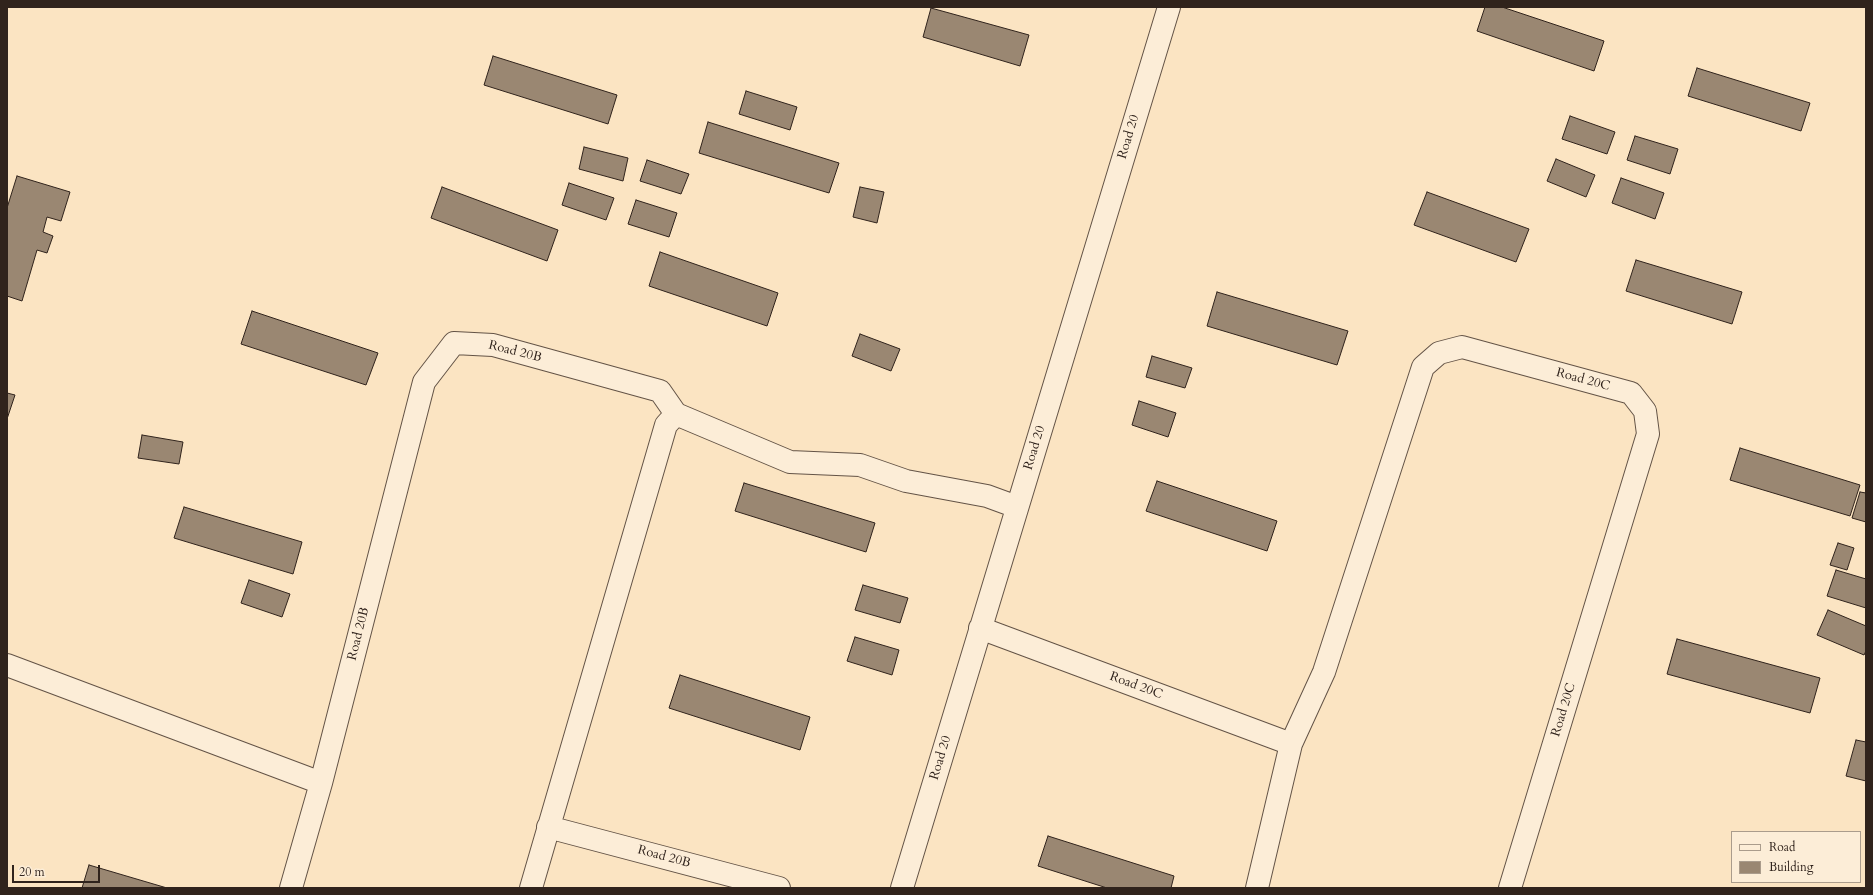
<!DOCTYPE html>
<style>
body{margin:0}
#map{position:relative;width:1873px;height:895px;overflow:hidden;background:#fbe4c2;font-family:Cardo,serif}
canvas{display:block}
.frame{position:absolute;inset:0;border:8px solid #30231c;pointer-events:none}
.legend{position:absolute;left:1731px;top:831px;width:130px;height:52px;box-sizing:border-box;background:#fcedd7;border:1px solid #aa9c8c;margin:0;padding:5px 7px;list-style:none;font-size:12px;color:#30231c}
.legend li{display:flex;align-items:center;gap:8px;height:20px}
.legend b{width:20px;border:1px solid #aa9c8c}
.scale{position:absolute;left:12px;top:865px;width:88px;height:18px;box-sizing:border-box;border:2px solid #30231c;border-top:0;padding-left:5px;font-size:12px;line-height:14px;white-space:nowrap;color:#30231c;-webkit-text-stroke:3px #fcedd7;paint-order:stroke}
</style>
<div id="map">
<canvas width="1873" height="895"></canvas>
<div class="frame"></div>
<ul class="legend">
<li><b style="height:5px;background:#fcedd7"></b>Road</li>
<li><b style="height:11px;background:#9a8772"></b>Building</li>
</ul>
<div class="scale">20 m</div>
</div>
<script>
const ctx = document.querySelector('canvas').getContext('2d');
ctx.lineJoin = 'round';
function paint(path, color) {
  ctx.fillStyle = color;
  ctx.fill(path, 'evenodd');
}
function shape(rows) {
  const path = new Path2D();
  for (const r of rows) {
    path.moveTo(r[0], r[1]);
    for (let i = 2; i < r.length; i += 2) path.lineTo(r[i], r[i + 1]);
  }
  return path;
}
function trace(path, color, width, dash) {
  ctx.strokeStyle = color;
  ctx.lineWidth = width;
  ctx.lineCap = dash ? 'butt' : 'round';
  ctx.setLineDash(dash || []);
  ctx.stroke(path);
}
function write(font, color, halo, rows, align = 'center') {
  ctx.font = font + ' Cardo,serif';
  ctx.lineWidth = 4;
  ctx.setLineDash([]);
  ctx.textBaseline = 'middle';
  ctx.strokeStyle = halo;
  ctx.fillStyle = color;
  for (const [text, x, y, turn = 0] of rows) {
    ctx.save();
    ctx.translate(x, y);
    ctx.rotate((+turn || 0) * Math.PI / 180);
    ctx.textAlign = isNaN(turn) ? turn : align;
    if (halo) ctx.strokeText(text, 0, 0);
    ctx.fillText(text, 0, 0);
    ctx.restore();
  }
}
const building = shape([
 [1485,7,1502,7,1604,41,1594,71,1477,31,1485,7],
 [931,8,1029,35,1020,66,923,37,931,8],
 [493,56,617,95,608,124,484,85,493,56],
 [1697,68,1810,103,1801,131,1688,96,1697,68],
 [746,91,797,107,790,130,739,114,746,91],
 [1570,116,1615,132,1607,154,1562,139,1570,116],
 [708,122,839,163,829,193,699,153,708,122],
 [1635,136,1678,149,1670,174,1627,160,1635,136],
 [584,147,628,158,623,181,579,169,584,147],
 [1556,159,1595,175,1586,197,1547,181,1556,159],
 [647,160,689,174,681,194,640,181,647,160],
 [17,176,70,192,61,221,47,217,43,232,53,236,47,253,37,250,22,301,7,296,7,208,17,176],
 [1621,178,1664,193,1655,219,1612,203,1621,178],
 [569,183,614,198,606,220,562,205,569,183],
 [442,187,558,230,547,261,431,218,442,187],
 [860,187,884,192,877,223,853,217,860,187],
 [1427,192,1529,229,1516,262,1414,225,1427,192],
 [636,200,677,213,669,237,628,224,636,200],
 [660,252,778,293,767,326,649,286,660,252],
 [1636,260,1742,292,1732,324,1626,291,1636,260],
 [1217,292,1348,331,1337,365,1207,326,1217,292],
 [252,311,378,353,366,385,241,344,252,311],
 [860,334,900,349,891,371,852,356,860,334],
 [1152,356,1192,368,1185,388,1146,377,1152,356],
 [7,393,15,395,7,419,7,393],
 [1139,401,1176,413,1168,437,1132,425,1139,401],
 [142,435,183,442,179,464,138,458,142,435],
 [1740,448,1860,485,1850,516,1730,480,1740,448],
 [1157,481,1277,521,1267,551,1146,511,1157,481],
 [744,483,875,523,866,552,735,511,744,483],
 [1860,492,1866,493,1866,522,1852,518,1860,492],
 [184,507,302,542,293,574,174,538,184,507],
 [1838,543,1854,548,1847,570,1830,565,1838,543],
 [1836,570,1866,579,1866,608,1827,596,1836,570],
 [249,580,290,594,282,617,241,603,249,580],
 [863,585,908,598,900,623,855,610,863,585],
 [1828,610,1866,626,1866,651,1864,655,1817,635,1828,610],
 [855,637,899,650,892,675,847,661,855,637],
 [1677,639,1820,678,1810,713,1667,674,1677,639],
 [680,675,810,717,800,750,669,708,680,675],
 [1856,740,1866,742,1866,781,1846,776,1856,740],
 [1048,836,1174,876,1171,888,1107,888,1038,866,1048,836],
 [89,865,167,888,82,888,89,865]
]);
paint(building, '#9a8772');
trace(building, '#30231c', 1);
const street = shape([
 [676,414,790,462,860,465,906,481,987,496,1017,507],
 [980,628,1291,744],
 [7,665,321,783],
 [548,827,779,888],
 [291,888,321,783,424,382,454,343,493,345,660,391,676,414,666,425,531,888],
 [902,888,1169,7],
 [1257,888,1291,744,1324,672,1423,367,1439,353,1462,347,1631,393,1645,411,1648,434,1510,888]
]);
trace(street, '#635346', 24);
trace(street, '#fcedd7', 22);
write('13px', '#30231c', '#fcedd7', [
 ["Road 20",1129,137,-73],
 ["Road 20B",515,352,14],
 ["Road 20C",1583,380,15],
 ["Road 20",1035,448,-73],
 ["Road 20B",359,634,-76],
 ["Road 20C",1136,686,20],
 ["Road 20C",1564,710,-73],
 ["Road 20",941,758,-73],
 ["Road 20B",664,857,15]
]);
</script>
